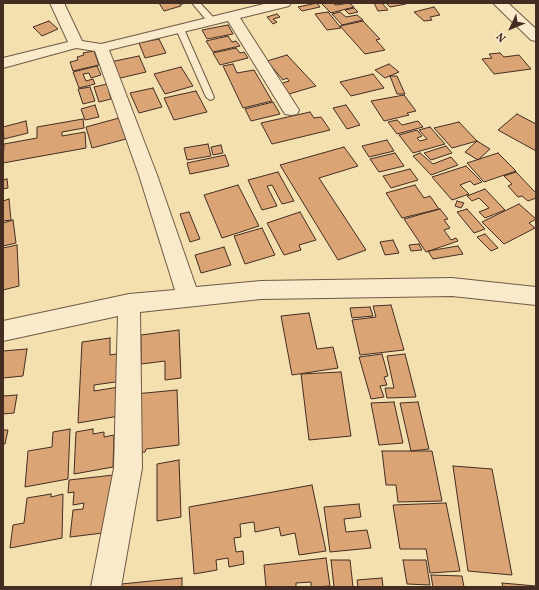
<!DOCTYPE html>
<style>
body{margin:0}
#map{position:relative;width:539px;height:590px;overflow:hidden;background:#f4dfae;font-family:Vollkorn,serif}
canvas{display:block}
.frame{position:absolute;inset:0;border:4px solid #432d23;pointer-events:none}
.north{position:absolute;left:491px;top:8px;width:40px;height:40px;-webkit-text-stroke:3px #f8eaca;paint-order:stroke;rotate:226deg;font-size:11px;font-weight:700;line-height:16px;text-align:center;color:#432d23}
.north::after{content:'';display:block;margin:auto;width:14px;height:18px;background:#432d23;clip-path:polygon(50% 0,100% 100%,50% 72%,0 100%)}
</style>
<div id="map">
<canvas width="539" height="590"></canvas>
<div class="frame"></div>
<div class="north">N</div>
</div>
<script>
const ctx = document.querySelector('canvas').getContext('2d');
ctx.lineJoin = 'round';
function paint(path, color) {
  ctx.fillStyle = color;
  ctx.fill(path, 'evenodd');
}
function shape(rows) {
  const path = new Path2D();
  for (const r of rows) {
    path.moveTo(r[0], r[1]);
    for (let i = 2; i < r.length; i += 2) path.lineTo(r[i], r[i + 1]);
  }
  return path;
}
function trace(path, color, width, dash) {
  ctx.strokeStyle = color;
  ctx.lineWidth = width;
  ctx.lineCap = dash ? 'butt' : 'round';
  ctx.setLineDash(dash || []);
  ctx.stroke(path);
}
const building = shape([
 [159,3,182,3,183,4,180,4,181,6,164,11,159,3],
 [317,3,320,7,302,11,298,7,317,3],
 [321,3,336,3,334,4,336,5,349,3,354,7,331,13,321,3],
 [374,3,382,3,388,10,378,11,374,3],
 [386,3,405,3,406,4,390,7,386,3],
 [434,7,440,15,430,17,432,20,424,21,414,12,434,7],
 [354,8,358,12,349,14,345,10,354,8],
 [328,12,341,28,327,30,315,14,328,12],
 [340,12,346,17,357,15,363,20,342,25,332,14,340,12],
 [277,14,280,17,273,19,277,22,273,24,267,17,277,14],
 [49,21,58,29,42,36,33,27,49,21],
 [363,21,380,39,376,40,385,50,365,54,340,26,363,21],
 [228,25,233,34,207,39,202,30,228,25],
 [228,36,232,42,236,41,240,46,213,52,206,41,228,36],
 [159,39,166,53,145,58,139,43,159,39],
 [236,48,240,53,244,52,248,58,220,65,213,53,236,48],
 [94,51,99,65,73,71,70,62,78,60,77,57,84,55,83,53,94,51],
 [500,53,504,57,519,55,531,69,494,74,482,59,492,58,489,54,500,53],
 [287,55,316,86,289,94,280,84,289,81,287,78,283,80,267,61,287,55],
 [139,56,146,72,116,79,110,62,139,56],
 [233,64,237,73,254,70,272,101,243,108,223,66,233,64],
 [389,64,399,72,385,78,375,70,389,64],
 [97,66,101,75,91,78,89,73,83,74,86,81,93,79,95,84,79,88,73,72,97,66],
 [181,67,193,86,165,94,154,74,181,67],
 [373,74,384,88,351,96,340,82,373,74],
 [390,76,397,76,405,94,397,94,390,76],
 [107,84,111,99,99,102,94,87,107,84],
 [90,87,95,101,83,104,78,89,90,87],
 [153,88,162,107,139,113,130,93,153,88],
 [196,91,207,112,174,120,164,98,196,91],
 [404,95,416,111,407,113,409,115,384,121,371,101,404,95],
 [273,102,280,114,251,121,245,109,273,102],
 [95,105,99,117,85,120,81,109,95,105],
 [346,105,360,125,347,129,333,108,346,105],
 [310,112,314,118,321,117,330,130,272,144,261,123,310,112],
 [517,114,536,124,536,151,498,130,517,114],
 [119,118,126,139,92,148,86,127,119,118],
 [83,119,84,128,62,132,62,136,85,132,86,148,3,163,4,144,37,138,37,127,83,119],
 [397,120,402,125,418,121,423,127,397,134,388,122,397,120],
 [26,121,28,133,4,139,3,127,26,121],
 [459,122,477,141,452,148,434,128,459,122],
 [430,127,445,144,413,153,399,135,417,130,422,136,417,138,420,141,427,139,419,130,430,127],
 [387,140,394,151,369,157,362,146,387,140],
 [477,141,490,149,478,160,465,152,477,141],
 [208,144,211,156,187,160,184,148,208,144],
 [221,145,223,153,213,155,211,147,221,145],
 [446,146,452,153,431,160,424,153,446,146],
 [344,147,358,166,319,178,366,250,338,260,280,165,344,147],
 [395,153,404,166,379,172,370,159,395,153],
 [420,153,433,164,451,157,458,165,431,175,413,156,420,153],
 [498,153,516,171,484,182,467,163,498,153],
 [225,155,229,166,190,174,187,163,225,155],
 [466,166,482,182,474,185,470,181,460,185,469,194,452,200,432,177,466,166],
 [410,169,418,180,391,188,383,176,410,169],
 [278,172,294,201,282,204,272,185,267,186,277,206,262,210,248,180,278,172],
 [516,172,536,193,536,198,528,201,522,196,518,197,508,186,512,184,504,176,516,172],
 [7,179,8,188,3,189,3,180,7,179],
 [238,185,259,226,222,238,204,195,238,185],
 [415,185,424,198,430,196,439,209,402,218,386,193,415,185],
 [485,189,505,210,485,218,479,212,489,208,479,198,472,201,467,196,485,189],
 [9,199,11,220,3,221,3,201,9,199],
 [457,201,464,203,461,208,455,206,457,201],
 [519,204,536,219,529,223,535,228,504,244,482,222,519,204],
 [440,209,448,219,444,220,450,228,444,230,451,240,456,238,458,241,426,252,404,219,440,209],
 [467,209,485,229,474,233,457,212,467,209],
 [189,212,200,239,190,242,180,214,189,212],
 [300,212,316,240,299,245,301,250,284,255,267,223,300,212],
 [13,220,16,243,3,246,3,223,13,220],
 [262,228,275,255,245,264,234,236,262,228],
 [485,234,498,248,491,251,477,237,485,234],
 [393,240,399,253,385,255,380,242,393,240],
 [419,244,422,250,411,251,409,245,419,244],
 [17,245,19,286,3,290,3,248,17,245],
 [458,246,463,254,433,259,428,251,458,246],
 [224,247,231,265,201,273,195,255,224,247],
 [391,305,404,350,360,355,352,320,376,317,373,306,391,305],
 [370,307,373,316,352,318,350,308,370,307],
 [309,313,317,349,333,347,338,368,292,375,281,316,309,313],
 [179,330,181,378,165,380,165,361,141,364,141,335,179,330],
 [110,338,110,355,122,353,122,381,94,385,94,391,119,387,119,416,78,423,82,342,110,338],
 [27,349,23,376,3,378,3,351,27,349],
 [382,354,388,376,384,377,387,385,380,386,384,397,371,399,359,357,382,354],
 [405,354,416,397,387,398,385,388,394,388,387,356,405,354],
 [341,372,351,436,309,440,301,374,341,372],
 [177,390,179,445,146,449,145,452,134,453,135,394,177,390],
 [17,395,14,413,3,414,3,396,17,395],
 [394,402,403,443,379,445,371,403,394,402],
 [418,402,429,449,411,451,400,403,418,402],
 [70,429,68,479,25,487,28,451,52,447,53,432,70,429],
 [93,429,93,434,104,432,104,437,114,435,113,467,74,474,76,432,93,429],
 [3,430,8,430,5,444,3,444,3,430],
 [382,451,432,451,442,501,398,502,396,485,386,485,382,451],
 [179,460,181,517,157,521,157,464,179,460],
 [453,466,492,469,512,575,468,571,453,466],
 [114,475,111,532,70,537,73,510,83,509,84,503,73,505,74,492,68,493,69,480,114,475],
 [312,485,326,551,299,555,295,533,281,536,279,527,255,532,254,522,240,524,241,537,234,538,236,552,243,551,244,564,229,567,228,558,216,560,217,570,194,574,189,507,312,485],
 [51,494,51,497,63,494,62,538,10,548,13,525,24,523,27,498,51,494],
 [446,503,460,571,430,573,426,549,400,549,393,505,446,503],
 [359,504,361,517,344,519,346,532,367,530,371,548,330,552,324,507,359,504],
 [326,558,330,586,311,587,311,582,296,583,296,587,266,587,264,565,326,558],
 [331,560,350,560,353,587,334,587,331,560],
 [403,560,426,560,430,585,407,584,403,560],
 [431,575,462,576,464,587,433,587,431,575],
 [182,578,182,587,111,587,111,585,182,578],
 [382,578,383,587,358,587,357,580,382,578],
 [502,583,536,586,536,587,503,587,502,583]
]);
paint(building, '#daa474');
trace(building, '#432d23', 1);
const lane = shape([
 [192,3,200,3,214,18,214,22,208,22,192,3],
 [177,27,184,29,214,97,213,99,210,100,206,97,176,29,177,27]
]);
const street = shape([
 [50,3,64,3,82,41,101,44,268,3,291,3,289,6,240,18,299,110,297,114,291,115,285,114,228,21,109,50,157,175,196,287,261,281,452,278,536,287,536,305,452,296,261,299,140,312,142,468,121,587,91,587,114,468,118,316,3,341,3,321,129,294,175,290,139,175,95,51,76,48,3,68,3,58,68,42,50,3],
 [493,3,508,3,536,29,536,41,531,40,493,3]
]);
trace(lane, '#6f5a46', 2);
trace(street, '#6f5a46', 2);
paint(lane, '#f8eaca');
paint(street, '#f8eaca');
</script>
